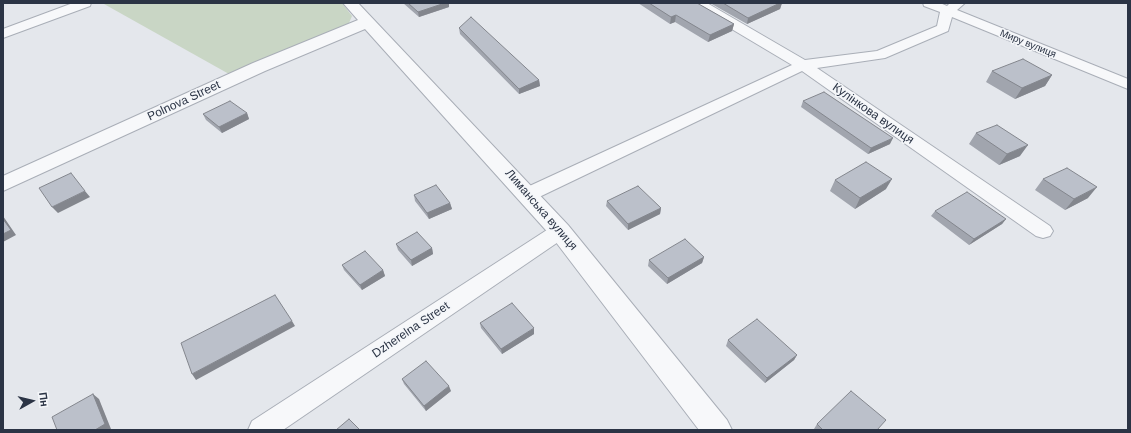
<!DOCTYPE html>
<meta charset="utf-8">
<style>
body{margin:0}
#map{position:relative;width:1131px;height:433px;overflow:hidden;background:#e4e7ec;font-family:Helvetica,sans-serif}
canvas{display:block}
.frame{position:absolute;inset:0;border:4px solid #2b3445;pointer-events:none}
.north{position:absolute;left:12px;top:381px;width:40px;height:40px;-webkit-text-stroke:3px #f4f6f9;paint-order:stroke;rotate:82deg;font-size:11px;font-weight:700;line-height:16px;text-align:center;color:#2b3445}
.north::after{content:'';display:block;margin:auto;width:14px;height:18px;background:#2b3445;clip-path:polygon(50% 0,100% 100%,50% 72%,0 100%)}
</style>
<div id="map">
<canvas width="1131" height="433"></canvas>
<div class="frame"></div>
<div class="north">Пн</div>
</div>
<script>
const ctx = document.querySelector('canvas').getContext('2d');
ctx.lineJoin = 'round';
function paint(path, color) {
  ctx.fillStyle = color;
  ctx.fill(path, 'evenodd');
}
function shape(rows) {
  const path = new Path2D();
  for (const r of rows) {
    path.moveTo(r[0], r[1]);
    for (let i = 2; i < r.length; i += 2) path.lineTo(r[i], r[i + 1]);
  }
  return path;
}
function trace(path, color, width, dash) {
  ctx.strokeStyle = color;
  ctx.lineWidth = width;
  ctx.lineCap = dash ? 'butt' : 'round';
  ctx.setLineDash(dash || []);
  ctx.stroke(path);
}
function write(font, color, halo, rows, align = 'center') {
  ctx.font = font + ' Helvetica,sans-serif';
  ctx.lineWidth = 3;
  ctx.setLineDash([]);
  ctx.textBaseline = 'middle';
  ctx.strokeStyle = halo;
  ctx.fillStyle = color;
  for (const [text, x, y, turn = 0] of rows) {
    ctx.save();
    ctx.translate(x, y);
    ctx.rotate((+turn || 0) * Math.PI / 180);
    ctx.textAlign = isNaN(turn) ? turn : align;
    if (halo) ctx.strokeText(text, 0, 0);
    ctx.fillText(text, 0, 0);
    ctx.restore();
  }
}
paint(shape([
 [108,3,342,3,352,16,349,23,340,29,229,74,104,4]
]), '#c9d6c5');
const minor = shape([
 [73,3,91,3,90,6,3,38,3,29,73,3],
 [692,3,707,3,805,60,877,51,937,26,940,12,924,6,923,3,940,3,947,6,950,3,965,3,957,10,1128,79,1128,89,952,17,948,31,885,58,817,68,1050,226,1053,231,1050,236,1043,238,1036,236,802,71,535,199,529,200,523,199,520,194,523,189,792,65,693,6,692,3],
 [560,224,567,226,570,231,567,236,283,430,248,430,252,421,553,226,560,224]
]);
const tertiary = shape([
 [343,3,358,3,568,225,727,420,732,430,699,430,552,237,365,29,265,71,3,191,3,176,253,63,358,20,343,3]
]);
trace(minor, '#a9aeb7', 2);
trace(tertiary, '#a9aeb7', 2);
paint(minor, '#f7f8fa');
paint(tertiary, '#f7f8fa');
paint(shape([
 [403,3,449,3,449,7,419,17],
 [638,3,697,3,734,24,732,31,708,42,675,22,670,24],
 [710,3,782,3,780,9,747,24],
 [459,28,539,80,540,86,519,94,460,34],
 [992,71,1052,75,1045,86,1015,99,986,82],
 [803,101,890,144,868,154,801,107],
 [247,113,249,119,222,133,206,120,203,114],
 [976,133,1020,156,999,165,969,144],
 [1043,179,1088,198,1065,210,1035,190],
 [835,180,886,189,855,209,830,191],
 [414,195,450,203,452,209,429,219,415,201],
 [607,201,661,208,660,214,628,230,606,206],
 [935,211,1006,219,1002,224,969,245,931,216],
 [396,244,432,248,433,254,412,266,398,250],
 [704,257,702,263,667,284,648,266,649,260],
 [342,265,383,270,385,276,362,290,344,270],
 [480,323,534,334,502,354,481,328],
 [728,340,797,355,794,360,765,383,726,346],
 [402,379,451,391,426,411,404,384],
 [817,424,877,430,814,430,814,429]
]), '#a1a5ae');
paint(shape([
 [445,3,449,3,449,7,419,17,418,12],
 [780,3,782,3,780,9,747,24,748,18],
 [676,15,675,22,670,24,671,17],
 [734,24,732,31,708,42,710,35],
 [1052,75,1045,86,1015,99,1022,88],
 [539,80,540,86,519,94,519,89],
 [247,113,249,119,222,133,219,127],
 [893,138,890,144,868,154,871,148],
 [1028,145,1020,156,999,165,1007,154],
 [892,179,886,189,855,209,860,198],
 [1097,187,1088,198,1065,210,1074,199],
 [85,191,90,197,58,213,52,207],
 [450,203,452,209,429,219,427,213],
 [661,208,660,214,628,230,628,224],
 [3,216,16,235,3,242],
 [1006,219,1002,224,969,245,974,239],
 [432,248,433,254,412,266,411,260],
 [704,257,702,263,667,284,668,278],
 [383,270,385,276,362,290,360,285],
 [292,321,295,326,196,380,192,374],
 [534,328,534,334,502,354,501,349],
 [797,355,794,360,765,383,767,378],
 [449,386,451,391,426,411,424,406],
 [93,394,99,399,111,429,109,430,95,430]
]), '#83868d');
const building = shape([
 [408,3,445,3,418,12,408,3],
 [649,3,697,3,734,24,710,35,676,15,671,17,649,3],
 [723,3,780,3,748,18,723,3],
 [471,17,539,80,519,89,459,28,471,17],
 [1023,59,1052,75,1022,88,992,71,1023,59],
 [824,92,893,138,871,148,803,101,824,92],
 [230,101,247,113,219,127,203,114,230,101],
 [997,125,1028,145,1007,154,976,133,997,125],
 [866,162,892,179,860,198,835,180,866,162],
 [1067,168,1097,187,1074,199,1043,179,1067,168],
 [71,173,85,191,52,207,39,188,71,173],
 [436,185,450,203,427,213,414,195,436,185],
 [638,186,661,208,628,224,607,201,638,186],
 [967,192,1006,219,974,239,935,211,967,192],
 [3,219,11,230,3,234,3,219],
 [417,232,432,248,411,260,396,244,417,232],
 [685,239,704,257,668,278,649,260,685,239],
 [365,251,383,270,360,285,342,265,365,251],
 [275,295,292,321,192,374,181,343,275,295],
 [512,303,534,328,501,349,480,323,512,303],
 [757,319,797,355,767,378,728,340,757,319],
 [426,361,449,386,424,406,402,379,426,361],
 [851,391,886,420,877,430,823,430,817,424,851,391],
 [93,394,105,424,95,430,57,430,52,417,93,394],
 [349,419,360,430,336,430,349,419]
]);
paint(building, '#bbc0ca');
trace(building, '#83868d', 1);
write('10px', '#2b3445', '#f4f6f9', [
 ["Миру вулиця",1028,44,22]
]);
write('12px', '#2b3445', '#f4f6f9', [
 ["Polnova Street",184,101,-25],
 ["Кулінкова вулиця",873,114,35],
 ["Лиманська вулиця",541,210,49],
 ["Dzherelna Street",411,330,-34]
]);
</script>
